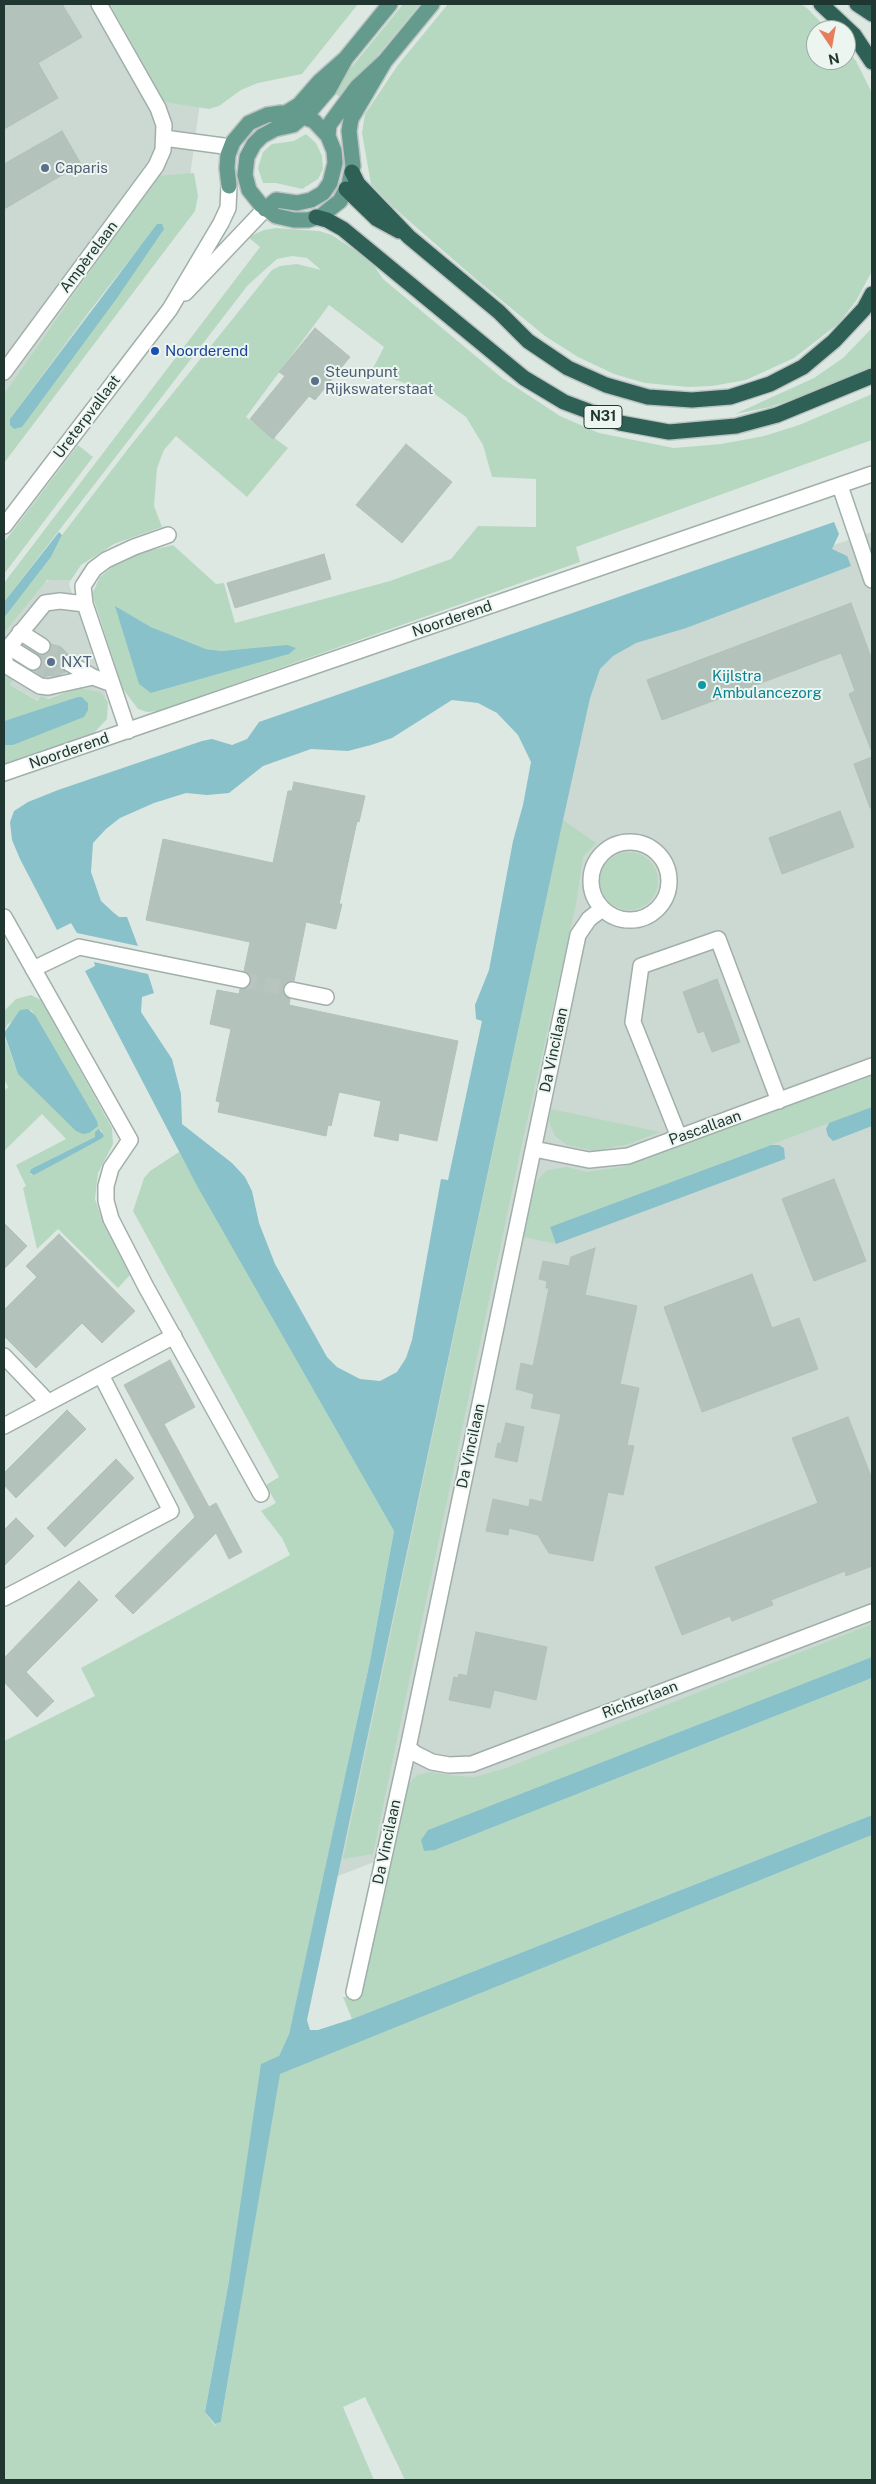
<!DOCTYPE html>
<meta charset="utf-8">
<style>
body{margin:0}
#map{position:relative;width:876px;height:2484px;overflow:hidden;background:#dee8e3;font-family:"Public Sans",sans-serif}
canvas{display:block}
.frame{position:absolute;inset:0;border:5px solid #203630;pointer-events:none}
.north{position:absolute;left:806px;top:20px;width:50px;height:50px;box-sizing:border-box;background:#edf5f1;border:1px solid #9ba9a4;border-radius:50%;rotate:168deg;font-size:14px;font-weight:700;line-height:20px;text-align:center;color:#203630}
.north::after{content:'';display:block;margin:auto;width:18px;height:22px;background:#e87d5c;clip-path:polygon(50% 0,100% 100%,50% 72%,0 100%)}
</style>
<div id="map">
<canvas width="876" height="2484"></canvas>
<div class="frame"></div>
<div class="north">N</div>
</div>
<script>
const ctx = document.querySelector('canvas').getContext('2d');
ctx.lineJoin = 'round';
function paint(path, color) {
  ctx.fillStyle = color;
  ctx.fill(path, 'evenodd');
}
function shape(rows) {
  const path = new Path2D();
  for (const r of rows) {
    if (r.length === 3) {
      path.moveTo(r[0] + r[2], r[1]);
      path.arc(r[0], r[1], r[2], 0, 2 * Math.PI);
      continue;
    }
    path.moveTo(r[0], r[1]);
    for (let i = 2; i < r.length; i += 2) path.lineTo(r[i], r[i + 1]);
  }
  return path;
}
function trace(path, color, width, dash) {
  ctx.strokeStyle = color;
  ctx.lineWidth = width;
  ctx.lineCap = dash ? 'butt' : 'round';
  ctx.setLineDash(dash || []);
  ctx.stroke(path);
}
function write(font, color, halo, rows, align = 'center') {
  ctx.font = font + ' "Public Sans",sans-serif';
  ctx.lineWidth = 4;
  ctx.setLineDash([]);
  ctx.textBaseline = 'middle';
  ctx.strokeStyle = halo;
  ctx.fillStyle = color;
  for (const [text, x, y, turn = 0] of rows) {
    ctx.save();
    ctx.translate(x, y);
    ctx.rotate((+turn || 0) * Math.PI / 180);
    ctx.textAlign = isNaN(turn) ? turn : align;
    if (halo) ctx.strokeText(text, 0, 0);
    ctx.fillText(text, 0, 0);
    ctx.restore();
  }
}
paint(shape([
 [4,4,343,4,201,96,190,176,4,428],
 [872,532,872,1667,328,1880,586,629],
 [53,578,71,580,69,584,108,702,107,699,78,688,39,701,10,685,13,680,4,674,4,633,41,585]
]), '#ccd8d2');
paint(shape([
 [110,4,358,4,302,74,258,83,241,90,219,106,209,109,165,102],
 [403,4,420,4,342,99,332,91],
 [448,4,801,4,808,9,828,30,816,30,816,60,846,60,846,49,856,61,872,93,872,271,856,301,838,324,794,358,746,380,712,386,688,387,645,383,614,374,578,357,545,336,478,281,393,207,371,184,362,133,365,114,398,65],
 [306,134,316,143,322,156,323,169,318,179,302,189,276,183,263,183,258,168,263,152,272,144,294,141],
 [194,173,198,196,195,211,4,463,4,394,157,176],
 [159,223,11,425,10,419,86,315],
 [276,228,319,231,332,235,371,261,383,279,502,378,560,416,599,433,674,448,721,444,764,436,799,425,872,394,872,440,576,547,580,562,158,711,147,712,138,709,123,689,92,594,100,577,112,567,139,553,173,545,216,584,224,583,235,623,390,581,451,559,478,526,536,527,536,479,492,477,483,445,466,417,432,392,371,372,384,347,329,305,246,417,288,448,247,497,176,436,164,450,157,468,154,506,162,527,114,544,81,565,71,580,47,580,4,633,4,618,51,557,62,535,131,445,272,270,280,266,297,264,321,270,307,258,292,256,277,259,248,285,4,602,4,583,260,247,248,237,264,230],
 [116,607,151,627,206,649,222,651,247,650,288,654,151,693],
 [872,328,872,369,829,387,770,407,735,414,814,378,843,358],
 [78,445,93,457,4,574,4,542],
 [4,674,13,680,10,685,38,701,41,696,48,699,78,688,100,692,108,702,107,719,93,734,4,765,4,745,13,745,88,703,82,697,4,721],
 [563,820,596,843,583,857,576,904,521,1148,373,1854,343,1859],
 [629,881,29],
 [31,995,41,1000,112,1128,113,1144,98,1173,95,1199,102,1220,130,1275,118,1288,58,1229,37,1249,23,1188,26,1186,16,1165,66,1139,42,1114,4,1151,4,1091,8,1087,4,1079,4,1035,15,1066,98,1125,32,1011,28,1009,7,1025,4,1033,4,1011,16,999],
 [100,1129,102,1132,101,1139,31,1175,31,1169,95,1137],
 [872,1076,872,1107,550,1227,556,1244,523,1237,533,1187,539,1178,547,1170,567,1167,587,1172,622,1167],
 [551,1109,660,1132,629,1144,595,1151,567,1145,555,1136,549,1122],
 [179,1152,394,1531,370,1661,297,1998,289,2034,279,2056,229,2281,205,2412,216,2427,215,2424,221,2422,279,2074,872,1835,872,2480,405,2480,365,2397,343,2407,374,2480,4,2480,4,1741,95,1696,81,1668,290,1555,282,1538,261,1511,276,1503,266,1485,279,1477,133,1211,144,1178,150,1171],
 [872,1624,872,1657,428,1830,421,1840,435,1850,872,1678,872,1815,352,2019,343,1997,361,1997,407,1786,417,1775,431,1772,458,1776,475,1777,506,1768]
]), '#b7d8c0');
paint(shape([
 [157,224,162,224,164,229,117,298,22,427,14,429,10,425,10,419],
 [834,522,839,534,832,549,847,556,851,566,686,628,636,643,613,656,600,669,590,698,563,820,307,2020,310,2030,318,2030,352,2019,872,1815,872,1835,280,2074,222,2415,221,2422,215,2424,205,2412,229,2281,261,2064,279,2056,289,2034,370,1661,394,1531,196,1184,85,971,95,966,94,962,148,974,154,993,142,997,141,1012,172,1059,181,1094,182,1124,232,1163,245,1177,252,1191,259,1223,275,1264,327,1357,337,1367,360,1379,380,1381,397,1372,406,1358,412,1340,441,1179,448,1180,482,1021,476,1019,475,1005,489,970,513,841,523,805,531,762,518,735,497,713,478,703,452,700,392,738,371,745,348,751,311,749,263,766,229,793,207,795,186,793,154,803,120,818,106,829,93,843,91,872,101,901,114,913,119,917,127,917,138,946,77,933,71,923,57,930,20,859,12,840,10,822,14,811,28,802,58,790,202,741,212,739,232,745,247,739,259,722],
 [59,532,62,535,51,557,4,618,4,602],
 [115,606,151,627,206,649,222,651,287,645,296,648,289,654,151,693,139,684],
 [78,697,82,697,88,703,88,710,84,717,13,745,4,745,4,721],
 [28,1009,35,1015,97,1121,98,1126,89,1133,83,1134,76,1131,18,1074,4,1033,20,1010],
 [872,1107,872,1126,833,1141,828,1136,826,1129,829,1123],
 [99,1129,104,1136,101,1139,34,1175,30,1173,31,1169,95,1137,95,1132],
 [771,1145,779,1145,784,1148,785,1159,556,1244,550,1227],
 [872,1657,872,1678,435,1850,424,1851,421,1840,428,1830]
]), '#88c1ca');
const building = shape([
 [4,4,62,4,82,37,38,63,58,98,4,129,4,4],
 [62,131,81,164,4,209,4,164,62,131],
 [315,328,350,357,315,400,309,396,273,439,250,419,285,376,279,372,315,328],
 [406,444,452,482,402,543,356,505,406,444],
 [324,554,331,579,235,608,227,583,324,554],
 [851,603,872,660,872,752,849,694,855,691,841,653,662,720,647,680,851,603],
 [51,644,61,647,66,652,67,654,61,658,60,663,66,672,43,677,35,671,41,667,42,663,38,654,47,654,51,644],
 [872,757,872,808,870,808,854,764,872,757],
 [294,782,365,796,359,822,357,821,339,904,342,904,336,929,306,922,294,981,285,984,283,993,290,999,289,1005,458,1041,437,1141,399,1133,398,1141,374,1136,381,1101,339,1092,331,1126,328,1125,326,1136,218,1112,220,1102,216,1101,231,1029,210,1024,217,990,239,994,240,989,245,989,251,982,251,977,244,971,250,942,146,920,163,839,273,863,288,791,292,791,294,782],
 [840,811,854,847,782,874,769,838,840,811],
 [717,979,740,1042,712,1052,704,1031,698,1033,683,992,717,979],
 [834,1179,866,1261,814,1281,782,1199,834,1179],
 [4,1223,27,1246,4,1269,4,1223],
 [59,1234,135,1311,102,1343,82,1323,36,1368,4,1336,4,1310,37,1277,26,1266,59,1234],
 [595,1248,585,1295,637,1306,620,1384,639,1388,627,1445,634,1446,623,1495,608,1492,593,1561,549,1553,538,1535,509,1528,508,1535,486,1531,493,1499,529,1507,530,1499,542,1502,561,1414,531,1408,534,1394,516,1389,521,1363,533,1366,544,1313,549,1288,546,1288,547,1281,539,1279,543,1261,569,1266,571,1257,595,1248],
 [752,1274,772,1328,799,1318,818,1369,702,1412,664,1307,752,1274],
 [170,1360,195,1407,164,1424,209,1507,216,1503,242,1552,229,1559,216,1533,133,1614,115,1596,195,1517,124,1385,170,1360],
 [67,1410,86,1429,16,1498,4,1485,4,1473,67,1410],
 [848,1417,872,1479,872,1566,846,1576,845,1571,771,1600,773,1605,732,1621,730,1616,682,1635,655,1567,818,1503,792,1438,848,1417],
 [506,1423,524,1427,517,1462,495,1457,498,1443,501,1444,506,1423],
 [116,1459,134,1478,65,1547,47,1528,116,1459],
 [16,1518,34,1536,4,1566,4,1530,16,1518],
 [79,1581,98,1600,26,1672,54,1701,37,1717,4,1682,4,1658,79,1581],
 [476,1632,547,1647,536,1700,494,1690,490,1708,449,1700,454,1677,458,1678,459,1674,467,1676,476,1632]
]);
paint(building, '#b3c3bc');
trace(building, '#b1c1ba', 1);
trace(shape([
 [42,646,69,663],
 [33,662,59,678],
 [242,980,292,990]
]), '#b8c4bf', 15, [15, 8]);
const minor = shape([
 [164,138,231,147],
 [185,293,265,209],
 [4,372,156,166,163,150,164,125,158,108,99,4],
 [840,486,872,580],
 [4,526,170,309,221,223,228,208,229,186],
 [85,604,60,601,45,603,4,653,5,661,7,666,40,686,48,687,93,677,112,684],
 [20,632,42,646],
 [9,647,33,662],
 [69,663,93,677],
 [128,731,85,604,83,586,94,569,106,560,134,547,168,535],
 [4,773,872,474],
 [630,881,39],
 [4,917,130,1140,111,1168,106,1186,106,1201,111,1219,146,1287,261,1494],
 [33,969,79,947,242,980],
 [292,990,326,997],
 [679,1137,633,1022,641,966,718,939,779,1101],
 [534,1149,589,1160,628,1156,872,1066],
 [4,1356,48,1402],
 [4,1426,174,1336],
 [4,1598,171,1511,101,1375],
 [408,1748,416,1754,432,1762,449,1765,472,1764,872,1612],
 [354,1992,408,1748,578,935,589,919,602,909]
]);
const major = shape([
 [346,58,329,89,311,110,293,125,275,129,262,136,254,144,247,157,245,175,249,190,261,205,276,216,294,220,308,220,321,216,340,201,349,184,353,166,349,131,351,119,385,61],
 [286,113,299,105,320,81,346,58,390,4],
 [328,136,329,125,357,87,385,61,432,4],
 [229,186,227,168,228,155,233,142,249,123,267,115,281,113,296,114,314,121,328,136,334,151,335,163,330,183,323,193,311,200,297,203,276,200,265,209]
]);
const highway = shape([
 [821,4,854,35,872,62],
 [857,4,872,14],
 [352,172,358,184,409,237,499,312,528,341,568,368,606,385,648,397,692,400,730,397,770,384,803,367,834,341,864,309,872,294],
 [346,189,377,219,399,231],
 [316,217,327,220,343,229,524,378,564,402,620,423,669,432,736,426,777,415,872,376]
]);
trace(minor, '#a1afaa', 18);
trace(major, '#bcc3c1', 18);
trace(highway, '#bcc3c1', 18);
trace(minor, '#fff', 15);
trace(major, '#659b8d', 15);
trace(highway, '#2e6056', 15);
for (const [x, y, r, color] of [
 [45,168,5,"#5c6f8a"],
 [155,351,5,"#1a4fb4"],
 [315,381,5,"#5c6f8a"],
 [51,662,5,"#5c6f8a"],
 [702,685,5,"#0f9aa8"]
]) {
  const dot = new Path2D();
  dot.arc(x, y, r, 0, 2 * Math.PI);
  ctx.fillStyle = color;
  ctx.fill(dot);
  trace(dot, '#edf5f1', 2);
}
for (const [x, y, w] of [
 [603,417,38]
]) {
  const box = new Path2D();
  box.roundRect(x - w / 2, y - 11.5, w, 23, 4);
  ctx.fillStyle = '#edf5f1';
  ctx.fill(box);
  trace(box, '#203630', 1);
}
write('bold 14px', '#203630', null, [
 ["N31",603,417]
]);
write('15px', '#4e5e75', '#edf5f1', [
 ["Caparis",55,168],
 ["Steunpunt",325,372],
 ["Rijkswaterstaat",325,389],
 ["NXT",61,662]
], 'left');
write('15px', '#203630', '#edf5f1', [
 ["Ampèrelaan",89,257,-53],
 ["Ureterpvallaat",87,417,-53],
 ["Noorderend",452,619,-19],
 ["Noorderend",69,751,-19],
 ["Da Vincilaan",554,1050,-78],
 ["Pascallaan",705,1128,-20],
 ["Da Vincilaan",471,1446,-78],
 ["Richterlaan",640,1700,-21],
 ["Da Vincilaan",387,1842,-78]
]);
write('15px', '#164399', '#edf5f1', [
 ["Noorderend",165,351]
], 'left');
write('15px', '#0d838f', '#edf5f1', [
 ["Kijlstra",712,676],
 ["Ambulancezorg",712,693]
], 'left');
</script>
